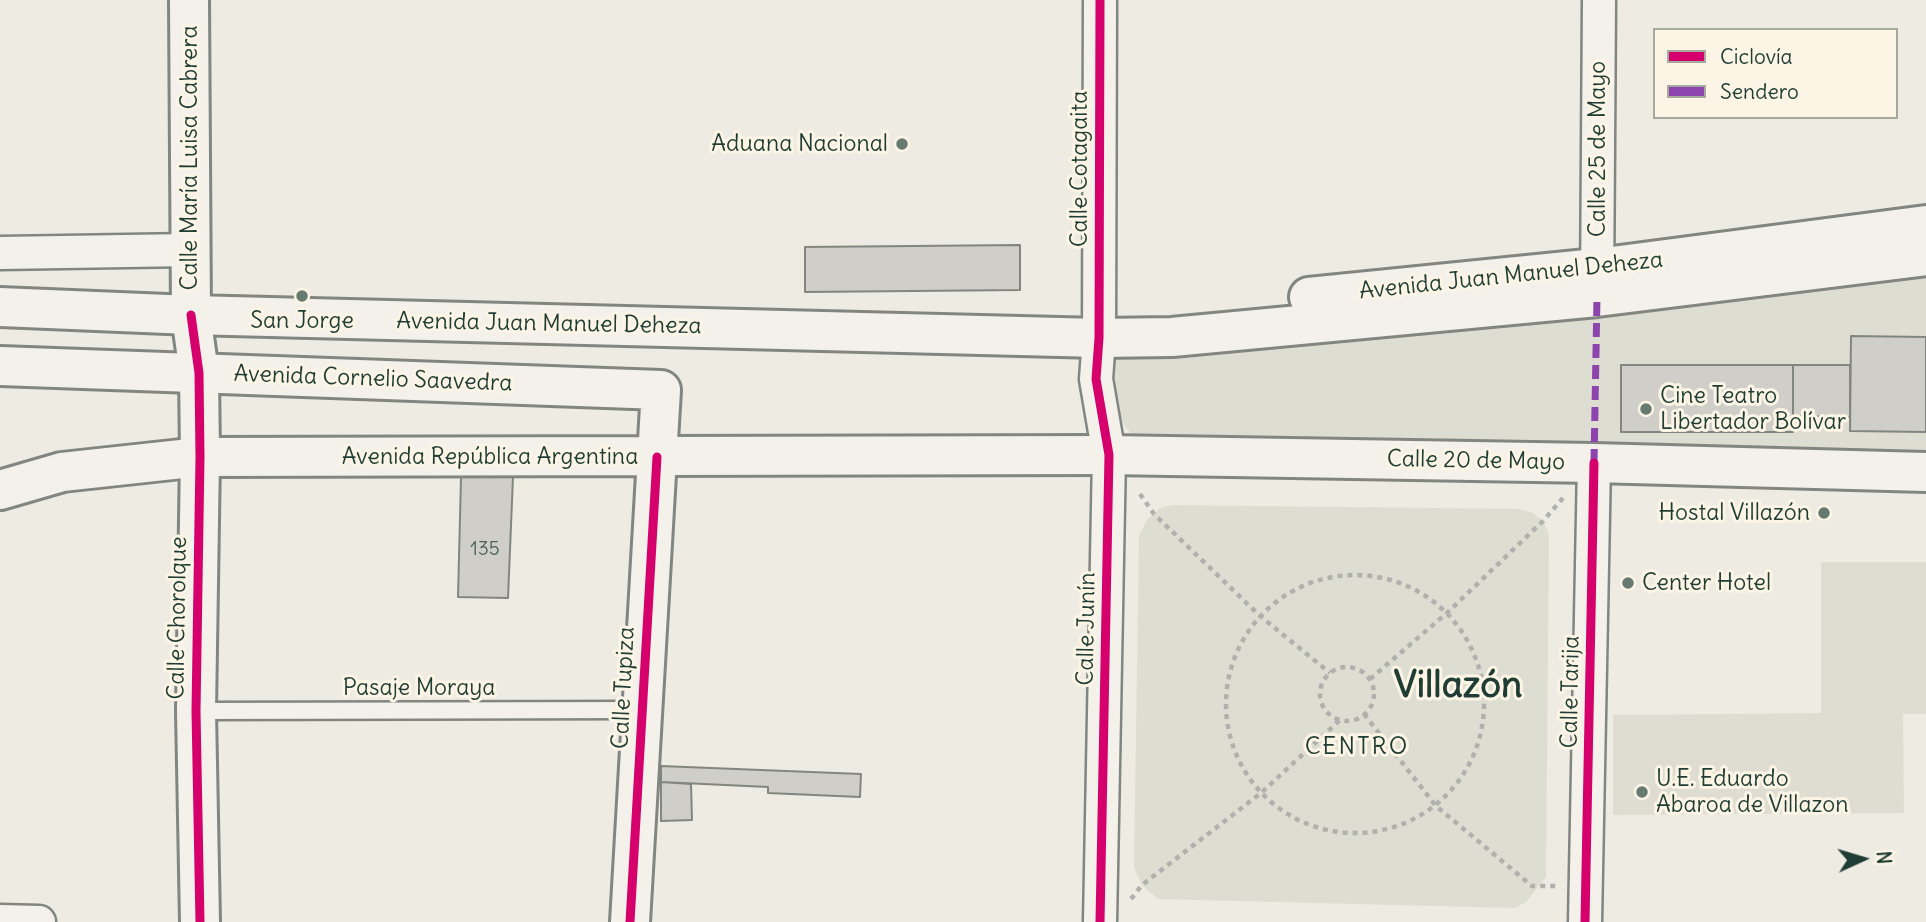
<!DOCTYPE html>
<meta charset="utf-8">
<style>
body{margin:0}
#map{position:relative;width:1926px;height:922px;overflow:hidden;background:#eeebe3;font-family:Delius,sans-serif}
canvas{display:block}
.legend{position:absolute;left:1653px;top:28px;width:245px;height:91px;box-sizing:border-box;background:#fcf5e5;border:2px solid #a4ab9e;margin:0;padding:9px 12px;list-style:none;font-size:21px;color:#1f3d34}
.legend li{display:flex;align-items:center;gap:14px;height:35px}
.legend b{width:35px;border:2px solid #a4ab9e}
.north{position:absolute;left:1828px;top:824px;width:70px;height:70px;-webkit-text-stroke:5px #fcf5e5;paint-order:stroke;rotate:86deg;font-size:19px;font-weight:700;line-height:28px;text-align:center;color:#1f3d34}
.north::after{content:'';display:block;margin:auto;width:24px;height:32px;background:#1f3d34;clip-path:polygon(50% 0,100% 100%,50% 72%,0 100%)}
</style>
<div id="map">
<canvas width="1926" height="922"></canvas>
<ul class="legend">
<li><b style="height:9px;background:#d6006c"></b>Ciclovía</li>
<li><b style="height:9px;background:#8e44ad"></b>Sendero</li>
</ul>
<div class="north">N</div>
</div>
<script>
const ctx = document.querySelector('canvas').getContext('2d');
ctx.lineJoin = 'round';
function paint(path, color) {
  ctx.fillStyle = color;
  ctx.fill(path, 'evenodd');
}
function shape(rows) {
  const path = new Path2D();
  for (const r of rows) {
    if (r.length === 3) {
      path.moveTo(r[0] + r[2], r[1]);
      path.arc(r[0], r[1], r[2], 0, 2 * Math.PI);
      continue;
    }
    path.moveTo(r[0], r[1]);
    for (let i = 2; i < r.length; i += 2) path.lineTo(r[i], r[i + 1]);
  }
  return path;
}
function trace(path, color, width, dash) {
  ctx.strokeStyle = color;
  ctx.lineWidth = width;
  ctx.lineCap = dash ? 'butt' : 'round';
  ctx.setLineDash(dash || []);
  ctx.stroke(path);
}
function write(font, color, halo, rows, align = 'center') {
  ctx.font = font + ' Delius,sans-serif';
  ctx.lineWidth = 6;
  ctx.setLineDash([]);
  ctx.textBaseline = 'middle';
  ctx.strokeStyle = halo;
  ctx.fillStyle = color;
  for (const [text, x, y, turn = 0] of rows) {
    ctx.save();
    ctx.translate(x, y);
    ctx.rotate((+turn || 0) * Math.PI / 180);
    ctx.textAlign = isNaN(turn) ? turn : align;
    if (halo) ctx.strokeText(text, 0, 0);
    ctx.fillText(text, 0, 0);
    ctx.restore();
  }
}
paint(shape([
 [1821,562,1926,562,1926,714,1903,714,1904,813,1613,815,1613,715,1821,713]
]), '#dfddd2');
paint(shape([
 [1926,271,1926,451,1135,439,1112,408,1110,355],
 [1172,505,1520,509,1533,513,1543,521,1549,535,1546,877,1526,902,1515,908,1158,899,1142,885,1134,868,1139,535,1147,520,1160,508]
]), '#deddd1');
const building = shape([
 [1020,245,1020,290,805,292,805,247,1020,245],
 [1851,336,1926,337,1926,432,1850,431,1851,336],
 [1621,365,1793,365,1793,432,1621,432,1621,365],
 [1793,365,1850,365,1850,417,1793,416,1793,365],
 [461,477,513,477,508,598,458,597,461,477],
 [661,766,861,774,860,797,768,793,768,787,661,782,661,766],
 [661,782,691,784,692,820,661,821,661,782]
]);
paint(building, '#cfcec9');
trace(building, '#828681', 2);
const service = shape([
 [197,711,642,710]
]);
const minor = shape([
 [0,253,190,250],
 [1597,293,1599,0],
 [0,921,39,922],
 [1100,922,1109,455,1096,379,1099,338,1100,0],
 [1585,922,1594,463]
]);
const tertiary = shape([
 [191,315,199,373,200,457,196,711,200,922],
 [630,922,657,457]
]);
const secondary = shape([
 [189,0,191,315],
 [1309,297,1597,268,1926,225],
 [0,307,191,315,1099,338,1172,337,1597,297,1926,256]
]);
const trunk = shape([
 [0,366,661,390,657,457],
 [0,490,62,472,200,457,1109,455,1594,463,1926,472]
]);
trace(service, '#828681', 21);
trace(minor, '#828681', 37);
trace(tertiary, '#828681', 44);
trace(secondary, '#828681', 44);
trace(trunk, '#828681', 44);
trace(shape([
 [1140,494,1154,514,1259,615,1330,673],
 [1355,704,129],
 [1347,694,27],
 [1370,679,1448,612,1543,521,1563,498],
 [1364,714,1436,806,1532,886,1557,886],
 [1131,899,1142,885,1261,793,1341,719]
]), '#afb1ac', 4.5, [5, 5]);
trace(service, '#f4f1eb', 16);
trace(minor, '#f4f1eb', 32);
trace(tertiary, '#f4f1eb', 38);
trace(secondary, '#f4f1eb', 38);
trace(trunk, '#f4f1eb', 38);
trace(shape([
 [1594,463,1597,297]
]), '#8e44ad', 7, [14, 7]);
trace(shape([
 [191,315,199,373,200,457,196,711,200,922],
 [630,922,657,457],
 [1100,922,1109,455,1096,379,1099,338,1100,0],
 [1585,922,1594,463]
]), '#d6006c', 9);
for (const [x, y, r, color] of [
 [902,144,7,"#677a71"],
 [302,296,7,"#677a71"],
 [1646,409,7,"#677a71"],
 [1824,513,7,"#677a71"],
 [1628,583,7,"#677a71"],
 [1642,792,7,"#677a71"]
]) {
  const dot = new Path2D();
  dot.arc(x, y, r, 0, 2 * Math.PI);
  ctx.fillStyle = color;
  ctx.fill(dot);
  trace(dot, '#fcf5e5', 2.5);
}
write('19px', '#4b6159', null, [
 ["135",485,550]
]);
write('23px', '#1f3d34', '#fcf5e5', [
 ["Aduana Nacional",888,144,"right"],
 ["San Jorge",302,321,"center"],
 ["Cine Teatro",1660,396],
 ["Libertador Bolívar",1660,422],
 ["Hostal Villazón",1810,513,"right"],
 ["Center Hotel",1642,583],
 ["U.E. Eduardo",1656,779],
 ["Abaroa de Villazon",1656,805]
], 'left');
write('23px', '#1f3d34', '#fcf5e5', [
 ["Calle 25 de Mayo",1598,149,-90],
 ["Calle María Luisa Cabrera",190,158,-90],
 ["Calle Cotagaita",1080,169,-90],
 ["Avenida Juan Manuel Deheza",1511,276,-6],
 ["Avenida Juan Manuel Deheza",549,324,1],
 ["Avenida Cornelio Saavedra",373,379,2],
 ["Avenida República Argentina",490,457],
 ["Calle 20 de Mayo",1476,461,1],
 ["Calle Chorolque",178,618,-89],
 ["Calle Junín",1087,629,-89],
 ["Pasaje Moraya",419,688],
 ["Calle Tupiza",624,688,-87],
 ["Calle Tarija",1571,692,-89]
]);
ctx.letterSpacing = '2px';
write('24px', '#1f3d34', '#fcf5e5', [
 ["CENTRO",1357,747]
]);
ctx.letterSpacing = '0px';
write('bold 37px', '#1f3d34', '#fcf5e5', [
 ["Villazón",1458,686]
]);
</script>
